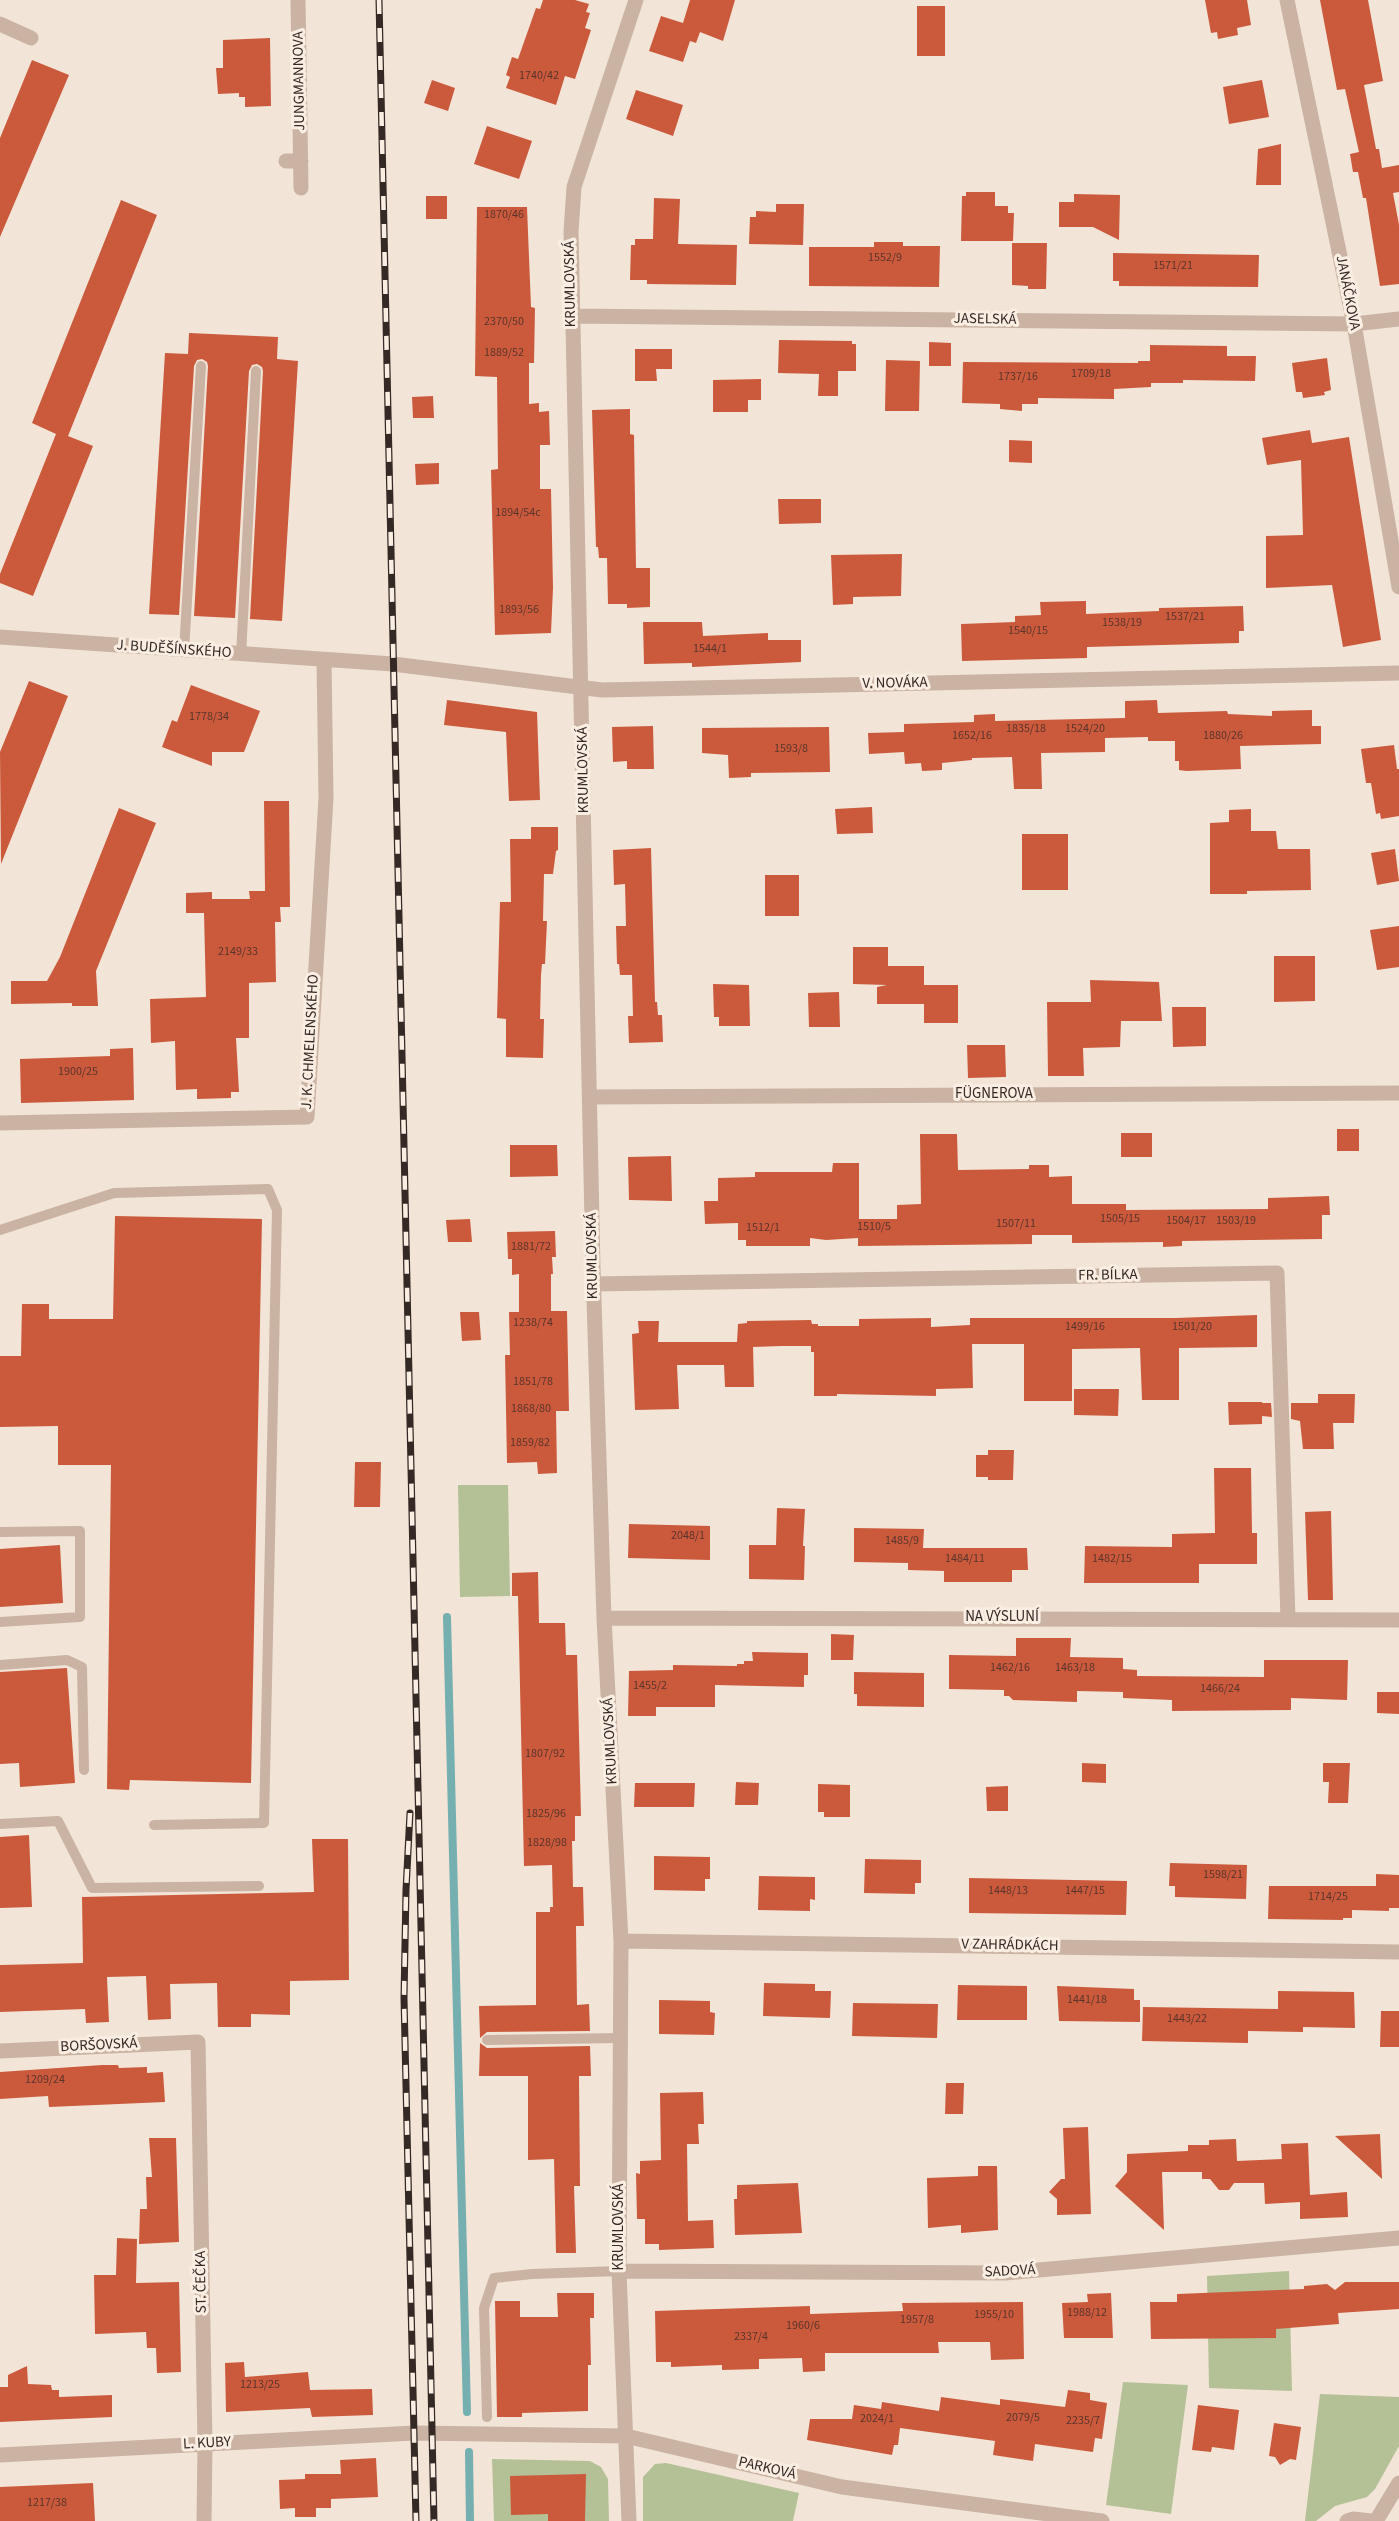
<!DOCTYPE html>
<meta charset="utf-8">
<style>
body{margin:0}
canvas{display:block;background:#f2e4d7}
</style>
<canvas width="1399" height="2521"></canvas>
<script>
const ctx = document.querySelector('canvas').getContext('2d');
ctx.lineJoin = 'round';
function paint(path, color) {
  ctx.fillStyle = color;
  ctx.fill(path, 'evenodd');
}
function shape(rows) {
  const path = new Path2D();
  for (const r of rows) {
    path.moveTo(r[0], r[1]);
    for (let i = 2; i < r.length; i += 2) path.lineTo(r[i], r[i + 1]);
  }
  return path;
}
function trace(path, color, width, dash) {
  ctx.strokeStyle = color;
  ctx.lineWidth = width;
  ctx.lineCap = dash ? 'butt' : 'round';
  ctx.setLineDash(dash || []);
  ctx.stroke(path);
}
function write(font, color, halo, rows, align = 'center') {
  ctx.font = font + ' "Source Sans 3",sans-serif';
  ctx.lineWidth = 6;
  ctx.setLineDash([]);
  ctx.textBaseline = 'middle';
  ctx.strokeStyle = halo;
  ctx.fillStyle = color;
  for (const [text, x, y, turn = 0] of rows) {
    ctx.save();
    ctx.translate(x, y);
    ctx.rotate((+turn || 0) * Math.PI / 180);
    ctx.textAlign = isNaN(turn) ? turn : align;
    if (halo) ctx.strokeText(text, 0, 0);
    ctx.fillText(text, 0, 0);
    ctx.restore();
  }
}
paint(shape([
 [508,1485,510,1596,460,1597,458,1485],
 [1289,2271,1292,2391,1209,2388,1207,2276],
 [1123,2382,1188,2385,1171,2514,1106,2505],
 [1320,2394,1399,2397,1399,2446,1375,2489,1367,2497,1335,2506,1316,2521,1305,2521],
 [492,2459,590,2461,601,2467,608,2479,609,2521,494,2521],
 [666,2463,799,2493,793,2521,643,2521,643,2477,655,2464]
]), '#b4c197');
trace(shape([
 [447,1617,467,2412],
 [469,2452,470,2521]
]), '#75afb0', 8);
paint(shape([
 [543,0,575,0,589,4,586,12,590,13,585,28,591,30,575,79,565,76,556,105,506,88,510,77,506,75,512,57,518,59,536,8,540,9],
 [690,0,735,0,723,41,700,32,696,43,690,41,683,62,649,51,661,16,683,23],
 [1205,0,1247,0,1251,25,1237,28,1238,35,1218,39,1217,32,1211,33],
 [1320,0,1368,0,1383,81,1364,85,1376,149,1379,149,1382,168,1399,165,1399,192,1393,193,1399,225,1399,284,1380,286,1366,198,1363,198,1358,172,1353,172,1350,154,1359,152,1345,89,1337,90],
 [917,6,945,6,945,56,917,56],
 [270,38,271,106,245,107,245,97,239,97,239,93,218,94,216,68,223,68,223,40],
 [32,60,69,75,0,237,0,138],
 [432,80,455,88,448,111,424,103],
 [1262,80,1269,117,1229,124,1223,87],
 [636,90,683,105,673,136,626,119],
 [487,126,532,141,519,179,474,164],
 [1281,144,1281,185,1256,185,1258,149],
 [966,192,995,192,995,206,1008,206,1008,213,1014,213,1013,241,961,241,962,196,966,196],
 [1074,194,1120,195,1119,240,1093,227,1059,227,1059,202,1074,202],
 [426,196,447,196,447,219,426,219],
 [654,198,680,199,678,244,737,245,736,285,647,284,647,280,630,280,631,245,635,245,635,239,653,239],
 [121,200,157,215,68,436,93,446,33,596,0,583,0,574,56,434,32,423],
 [776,204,804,204,803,245,749,244,750,217,756,217,756,211,776,212],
 [477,207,527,207,531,307,535,308,534,363,529,363,529,404,539,403,539,412,549,411,550,445,540,445,540,489,551,489,553,588,551,633,495,635,491,470,498,469,497,377,475,376],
 [874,242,903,242,903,246,940,246,939,287,809,286,809,247,874,247],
 [1012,243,1047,243,1046,289,1028,289,1028,286,1012,285],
 [1113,253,1259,255,1258,287,1119,286,1119,281,1113,281],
 [189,333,278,337,277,359,298,361,282,621,250,619,263,371,262,367,257,364,252,365,249,371,235,618,194,616,208,366,207,362,202,359,197,360,194,366,179,615,149,614,165,353,188,354],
 [779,340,852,341,852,344,856,344,856,371,838,371,838,396,818,396,819,374,778,373],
 [929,342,951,343,951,366,929,366],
 [1150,345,1227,346,1227,356,1256,356,1255,381,1183,380,1183,383,1151,383,1151,387,1114,389,1114,399,1038,398,1038,404,1022,404,1022,411,1000,409,1000,404,962,403,963,362,1138,363,1138,361,1150,361],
 [635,349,672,349,672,369,656,369,657,381,635,381],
 [1327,358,1331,390,1324,392,1325,395,1303,398,1302,392,1296,392,1292,363],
 [886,360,920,361,919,411,885,411],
 [761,379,761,400,748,400,748,412,713,412,713,380],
 [433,396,434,418,413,418,412,397],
 [630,409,630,434,634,435,636,568,650,568,650,607,627,608,627,604,608,604,607,558,599,558,598,547,596,547,592,410],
 [1310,430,1312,443,1349,437,1381,640,1343,647,1332,585,1266,588,1266,536,1303,535,1301,460,1267,465,1262,438],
 [1009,440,1032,441,1032,463,1009,462],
 [439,463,439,484,416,485,415,464],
 [778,499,821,499,821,523,779,524],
 [902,554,901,596,853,597,853,604,833,605,831,555],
 [1086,601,1086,614,1159,611,1159,608,1243,606,1244,631,1239,631,1239,643,1087,647,1087,658,962,661,961,624,1015,622,1015,616,1041,615,1040,602],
 [643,622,702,622,703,636,768,633,768,640,801,640,801,662,692,667,692,663,644,664],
 [29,681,68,696,1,864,0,752],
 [191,685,260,711,244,752,212,752,212,766,162,747,172,720,177,722],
 [447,700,537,712,540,800,509,801,506,732,444,725],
 [1157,700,1158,713,1227,711,1228,714,1272,716,1272,711,1312,710,1312,726,1321,726,1321,744,1240,746,1241,769,1186,771,1179,770,1179,761,1175,761,1175,741,1148,741,1148,737,1105,738,1105,752,1041,753,1042,789,1014,789,1012,757,972,758,972,760,942,763,942,770,922,771,921,763,905,764,904,752,869,754,868,733,904,732,904,724,974,722,974,715,995,714,995,721,1125,718,1125,701],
 [653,726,654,769,627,769,627,761,613,762,612,727],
 [829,727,830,772,751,773,751,777,729,778,728,755,702,753,702,728],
 [1394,745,1397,769,1399,769,1399,816,1381,819,1380,813,1376,814,1371,783,1366,783,1361,749],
 [264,801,289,801,290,907,280,907,281,922,275,922,276,982,249,983,249,1038,236,1038,239,1092,231,1092,231,1098,197,1099,197,1089,176,1090,175,1041,151,1043,150,999,206,997,204,913,186,913,186,893,212,892,212,899,250,899,249,891,265,891],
 [872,807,873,833,837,834,835,809],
 [119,808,156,823,96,971,98,1006,72,1006,72,1003,11,1004,11,981,47,981,60,957],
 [1251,809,1251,831,1276,831,1278,849,1310,849,1311,890,1247,891,1247,894,1210,894,1210,823,1229,822,1229,810],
 [531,827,558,827,558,850,556,851,553,874,544,874,543,921,547,921,545,964,542,964,541,975,540,1019,544,1019,543,1058,506,1057,506,1019,497,1018,500,902,511,902,510,839,531,839],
 [1022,834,1068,834,1068,890,1022,890],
 [651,848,655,1002,657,1002,658,1015,662,1015,663,1042,629,1043,628,1016,633,1016,632,975,620,975,619,964,617,964,616,926,626,926,625,884,614,885,613,850],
 [1395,849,1399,881,1377,885,1371,853],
 [765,875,799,875,799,916,765,916],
 [1399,926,1399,967,1377,970,1370,930],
 [853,947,888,947,888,966,924,966,924,985,958,985,958,1023,924,1023,924,1004,877,1004,877,987,887,985,853,984],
 [1274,956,1315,956,1315,1001,1274,1002],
 [1090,980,1159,982,1162,1021,1121,1021,1120,1047,1083,1048,1084,1076,1048,1076,1047,1002,1091,1002],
 [713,984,749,985,750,1026,719,1026,719,1017,714,1017],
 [839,992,840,1027,809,1027,808,993],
 [1172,1007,1206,1007,1206,1046,1173,1047],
 [967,1045,1005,1045,1006,1077,968,1078],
 [133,1048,134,1100,21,1103,20,1059,110,1056,110,1049],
 [1337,1129,1359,1129,1359,1151,1337,1151],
 [1121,1133,1152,1133,1152,1157,1121,1157],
 [920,1134,957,1134,958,1170,1029,1169,1029,1165,1049,1165,1049,1177,1072,1176,1072,1204,1126,1204,1126,1210,1268,1209,1268,1198,1329,1196,1330,1215,1322,1215,1322,1239,1182,1241,1182,1246,1163,1247,1163,1242,1072,1243,1072,1235,1032,1235,1032,1244,858,1246,858,1238,826,1240,810,1238,810,1246,746,1246,746,1240,738,1240,738,1223,705,1224,704,1201,718,1201,718,1178,755,1177,755,1172,832,1172,833,1163,859,1163,859,1219,897,1219,897,1205,921,1204],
 [510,1145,557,1145,558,1176,510,1177],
 [671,1156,672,1201,629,1200,628,1157],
 [115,1216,262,1219,251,1783,130,1780,129,1790,107,1789,111,1465,58,1465,58,1426,0,1427,0,1356,21,1356,22,1304,49,1304,49,1319,113,1319],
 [470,1219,472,1242,448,1242,446,1220],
 [555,1231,556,1257,552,1257,553,1274,551,1274,551,1311,567,1311,569,1411,556,1411,557,1473,538,1474,537,1462,507,1463,505,1355,510,1355,509,1312,519,1312,519,1274,512,1275,512,1259,508,1259,507,1232],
 [460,1312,479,1312,481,1340,462,1341],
 [1257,1315,1257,1347,1179,1348,1179,1400,1142,1400,1140,1348,1072,1349,1072,1401,1024,1401,1024,1344,972,1344,973,1388,936,1389,936,1396,837,1394,837,1396,814,1396,814,1352,811,1352,811,1346,781,1346,753,1347,754,1387,725,1387,724,1365,677,1365,679,1409,635,1410,632,1334,639,1333,638,1321,659,1321,658,1342,737,1342,738,1324,747,1323,747,1321,811,1320,812,1324,818,1324,818,1326,859,1326,859,1319,931,1318,931,1327,970,1325,970,1318,1176,1318],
 [1074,1389,1119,1389,1118,1416,1074,1415],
 [1318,1394,1355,1394,1354,1423,1333,1423,1334,1449,1303,1449,1300,1421,1291,1419,1291,1403,1318,1403],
 [1228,1402,1262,1402,1262,1408,1262,1403,1271,1403,1272,1417,1262,1416,1262,1424,1229,1425],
 [988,1450,1014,1450,1013,1480,988,1480,988,1477,976,1477,976,1455,988,1455],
 [355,1462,381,1462,380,1507,354,1507],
 [1214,1468,1251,1468,1252,1533,1257,1533,1257,1564,1199,1564,1199,1583,1084,1583,1085,1546,1172,1547,1172,1534,1215,1533],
 [777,1508,805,1509,803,1546,805,1546,804,1580,749,1579,749,1545,776,1545],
 [1331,1511,1333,1600,1308,1600,1305,1512],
 [629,1524,710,1526,710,1560,628,1558],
 [854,1528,924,1529,923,1548,1027,1548,1028,1570,1012,1570,1012,1582,944,1582,944,1571,908,1570,908,1563,854,1562],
 [60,1545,63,1603,0,1607,0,1549],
 [538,1572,539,1623,565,1623,566,1655,577,1655,581,1816,575,1816,575,1841,572,1841,573,1887,583,1887,584,1926,576,1926,577,2005,589,2004,590,2031,487,2032,480,2038,479,2006,536,2005,536,1912,550,1912,550,1907,553,1907,552,1865,524,1866,518,1596,512,1596,512,1573],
 [831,1634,854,1635,853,1660,831,1660],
 [1016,1638,1071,1638,1070,1657,1123,1658,1123,1669,1137,1670,1137,1676,1264,1677,1264,1660,1348,1660,1347,1700,1291,1698,1291,1710,1172,1711,1172,1700,1123,1698,1123,1692,1077,1691,1077,1702,1013,1700,1009,1696,1004,1696,1004,1690,949,1689,949,1655,1016,1656],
 [752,1652,808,1653,808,1675,804,1675,804,1687,715,1685,715,1707,656,1707,656,1716,628,1716,629,1671,673,1670,673,1665,737,1666,737,1664,744,1664,744,1661,753,1661],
 [67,1668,75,1783,20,1787,19,1763,0,1764,0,1672],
 [854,1672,924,1673,924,1707,857,1706,857,1694,854,1694],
 [1377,1692,1399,1692,1399,1714,1377,1713],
 [1082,1763,1106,1764,1106,1783,1082,1782],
 [1323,1763,1350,1763,1348,1803,1328,1803,1329,1782,1323,1782],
 [736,1782,759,1783,758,1805,735,1805],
 [635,1783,695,1783,694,1807,634,1807],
 [818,1784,850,1785,850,1817,824,1817,824,1812,818,1812],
 [1008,1786,1008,1811,987,1811,986,1787],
 [29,1835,32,1907,0,1908,0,1837],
 [312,1839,348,1839,349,1980,290,1981,290,2015,251,2014,251,2027,218,2027,217,1983,170,1984,171,2019,148,2020,146,1976,107,1977,109,2022,86,2023,85,2009,0,2012,0,1965,83,1963,82,1897,314,1892],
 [654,1856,710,1857,710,1879,705,1879,705,1891,654,1890],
 [865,1859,921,1860,921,1883,915,1883,915,1894,864,1893],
 [1170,1863,1247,1865,1246,1899,1175,1897,1175,1886,1169,1886],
 [1376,1874,1399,1875,1399,1908,1389,1908,1389,1911,1352,1910,1352,1918,1343,1918,1343,1920,1268,1919,1269,1886,1376,1886],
 [759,1876,815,1877,815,1900,810,1899,810,1911,758,1910],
 [969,1878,1127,1881,1126,1915,969,1913],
 [764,1983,815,1984,815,1991,831,1991,830,2018,763,2016],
 [958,1985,1027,1986,1027,2020,957,2020],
 [1057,1986,1134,1989,1134,2000,1140,2000,1140,2022,1059,2021],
 [1278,1991,1354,1992,1355,2028,1303,2027,1303,2032,1248,2031,1248,2043,1142,2041,1143,2007,1278,2009],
 [659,2000,710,2001,710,2012,715,2013,714,2035,659,2034],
 [853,2003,938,2004,937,2038,852,2036],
 [1381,2011,1399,2011,1399,2047,1380,2047],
 [480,2043,487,2048,590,2046,591,2076,579,2076,580,2186,574,2186,576,2253,556,2253,554,2159,528,2160,528,2076,479,2076],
 [102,2065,118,2065,119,2068,147,2067,147,2073,163,2072,165,2102,49,2107,48,2096,0,2099,0,2072],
 [946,2083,964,2083,963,2114,945,2114],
 [703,2092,704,2124,698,2124,699,2144,687,2144,688,2221,713,2220,714,2248,659,2250,659,2244,645,2244,645,2219,637,2219,636,2173,640,2174,640,2161,661,2160,660,2093],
 [1088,2127,1091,2214,1057,2215,1057,2199,1049,2192,1061,2179,1065,2179,1063,2128],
 [1380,2134,1382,2179,1335,2136],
 [149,2138,176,2138,179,2242,139,2244,140,2209,147,2209,146,2177,152,2177],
 [1236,2139,1237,2161,1282,2159,1281,2144,1308,2143,1310,2195,1347,2192,1348,2217,1300,2219,1300,2202,1265,2204,1264,2183,1234,2183,1229,2190,1219,2190,1210,2179,1202,2179,1202,2172,1162,2172,1164,2230,1115,2186,1127,2172,1127,2154,1188,2151,1188,2145,1209,2145,1209,2140],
 [978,2166,997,2166,998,2230,961,2233,961,2225,928,2228,927,2178,978,2176],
 [798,2183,802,2233,735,2235,734,2199,737,2199,737,2185],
 [117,2238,137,2239,136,2283,179,2282,181,2372,157,2373,156,2348,147,2348,146,2332,95,2334,94,2275,116,2275],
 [1345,2282,1399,2282,1399,2309,1338,2313,1339,2324,1276,2329,1276,2338,1151,2339,1150,2302,1177,2302,1177,2294,1304,2289,1304,2286,1327,2284,1335,2290],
 [557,2293,594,2293,594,2318,590,2318,591,2365,588,2365,588,2411,522,2413,522,2417,497,2417,495,2301,520,2301,520,2317,558,2317],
 [1111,2293,1113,2338,1064,2338,1062,2303,1088,2302,1087,2294],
 [1023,2302,1024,2359,991,2360,990,2342,938,2342,939,2353,825,2353,825,2371,803,2372,802,2358,759,2359,759,2369,722,2370,722,2365,671,2367,671,2362,656,2362,655,2311,810,2306,810,2314,903,2311,902,2303],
 [244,2362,245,2377,308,2372,310,2390,372,2389,373,2415,312,2417,310,2408,226,2412,225,2363],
 [27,2366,28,2384,51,2385,52,2390,59,2390,59,2397,112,2395,112,2417,0,2422,0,2387,8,2387,8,2375],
 [1068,2390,1090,2393,1090,2400,1107,2403,1102,2439,1095,2438,1093,2452,1035,2444,1033,2461,993,2455,995,2441,900,2428,898,2445,894,2445,892,2455,807,2440,810,2419,852,2419,854,2405,881,2409,882,2402,939,2411,941,2397,1000,2405,1000,2399,1065,2407],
 [1198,2405,1239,2410,1234,2450,1212,2447,1211,2452,1192,2450],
 [1274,2423,1301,2427,1296,2460,1290,2459,1280,2465,1275,2457,1269,2456],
 [376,2458,378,2497,331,2499,331,2508,316,2508,316,2517,295,2517,295,2508,280,2509,279,2480,305,2479,305,2474,341,2474,340,2460],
 [586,2474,585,2521,548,2521,548,2514,511,2515,510,2476],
 [93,2483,95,2521,0,2521,0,2487]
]), '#cb5a3c');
trace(shape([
 [184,651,201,366],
 [241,655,256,371],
 [0,1230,114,1193,268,1189,277,1210,264,1823,154,1825],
 [0,1532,80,1531,80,1617,0,1622],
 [0,1665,67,1660,82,1667,84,1770],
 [0,1824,58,1821,92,1888,259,1886],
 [487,2040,620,2038],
 [487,2417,484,2308,494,2278,532,2274,619,2271]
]), '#cab3a3', 10);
trace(shape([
 [298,0,301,188],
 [1287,0,1354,324,1399,587],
 [0,24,31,38],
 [286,161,301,161],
 [572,316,1354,324,1399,319],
 [0,637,393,664,602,690,1399,673],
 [590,1097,1399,1093],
 [0,1123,307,1117,326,798,324,660],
 [593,1284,1277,1273,1288,1619],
 [604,1618,1399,1620],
 [621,1941,1399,1952],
 [0,2051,198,2042,205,2445,204,2521],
 [619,2271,1005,2273,1399,2238],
 [0,2455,414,2433,626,2436,842,2487,1102,2521],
 [629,2521,619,2271,621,1941,604,1618,593,1268,571,232,574,187,636,0],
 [1347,2521,1353,2519,1371,2521],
 [1376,2521,1399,2483]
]), '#cab3a3', 15);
const rail = shape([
 [379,0,434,2521],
 [410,1813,406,1890,404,1998,416,2521]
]);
trace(rail, '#342925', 7);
trace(rail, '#faeee3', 4.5, [14]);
write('12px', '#5a352b', null, [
 ["1740/42",539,76],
 ["1870/46",504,215],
 ["1552/9",885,258],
 ["1571/21",1173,266],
 ["2370/50",504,322],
 ["1889/52",504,353],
 ["1709/18",1091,374],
 ["1737/16",1018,377],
 ["1894/54c",518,513],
 ["1893/56",519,610],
 ["1537/21",1185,617],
 ["1538/19",1122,623],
 ["1540/15",1028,631],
 ["1544/1",710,649],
 ["1778/34",209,717],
 ["1835/18",1026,729],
 ["1524/20",1085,729],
 ["1652/16",972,736],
 ["1880/26",1223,736],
 ["1593/8",791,749],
 ["2149/33",238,952],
 ["1900/25",78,1072],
 ["1505/15",1120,1219],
 ["1504/17",1186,1221],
 ["1503/19",1236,1221],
 ["1507/11",1016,1224],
 ["1510/5",874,1227],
 ["1512/1",763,1228],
 ["1881/72",531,1247],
 ["1238/74",533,1323],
 ["1499/16",1085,1327],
 ["1501/20",1192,1327],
 ["1851/78",533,1382],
 ["1868/80",531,1409],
 ["1859/82",530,1443],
 ["2048/1",688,1536],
 ["1485/9",902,1541],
 ["1484/11",965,1559],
 ["1482/15",1112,1559],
 ["1462/16",1010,1668],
 ["1463/18",1075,1668],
 ["1455/2",650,1686],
 ["1466/24",1220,1689],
 ["1807/92",545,1754],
 ["1825/96",546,1814],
 ["1828/98",547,1843],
 ["1598/21",1223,1875],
 ["1448/13",1008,1891],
 ["1447/15",1085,1891],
 ["1714/25",1328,1897],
 ["1441/18",1087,2000],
 ["1443/22",1187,2019],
 ["1209/24",45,2080],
 ["1988/12",1087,2313],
 ["1955/10",994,2315],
 ["1957/8",917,2320],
 ["1960/6",803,2326],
 ["2337/4",751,2337],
 ["1213/25",260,2385],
 ["2079/5",1023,2418],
 ["2024/1",877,2419],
 ["2235/7",1083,2421],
 ["1217/38",47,2503]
]);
write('15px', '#342925', '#faeee3', [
 ["JUNGMANNOVA",300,81,-91],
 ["KRUMLOVSKÁ",571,284,-91],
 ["JANÁČKOVA",1347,293,79],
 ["JASELSKÁ",985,320,1],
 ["J. BUDĚŠÍNSKÉHO",174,650,4],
 ["V. NOVÁKA",895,684,-1],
 ["KRUMLOVSKÁ",584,770,-91],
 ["J. K. CHMELENSKÉHO",311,1042,-87],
 ["FÜGNEROVA",994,1095],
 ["KRUMLOVSKÁ",593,1256,-91],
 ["FR. BÍLKA",1108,1276,-1],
 ["NA VÝSLUNÍ",1002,1618],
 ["KRUMLOVSKÁ",611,1741,-93],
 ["V ZAHRÁDKÁCH",1010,1946,1],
 ["BORŠOVSKÁ",99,2046,-3],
 ["KRUMLOVSKÁ",620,2227,-90],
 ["SADOVÁ",1010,2272,-3],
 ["ST. ČEČKA",202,2282,-91],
 ["L. KUBY",207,2444,-3],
 ["PARKOVÁ",767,2469,13]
]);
</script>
